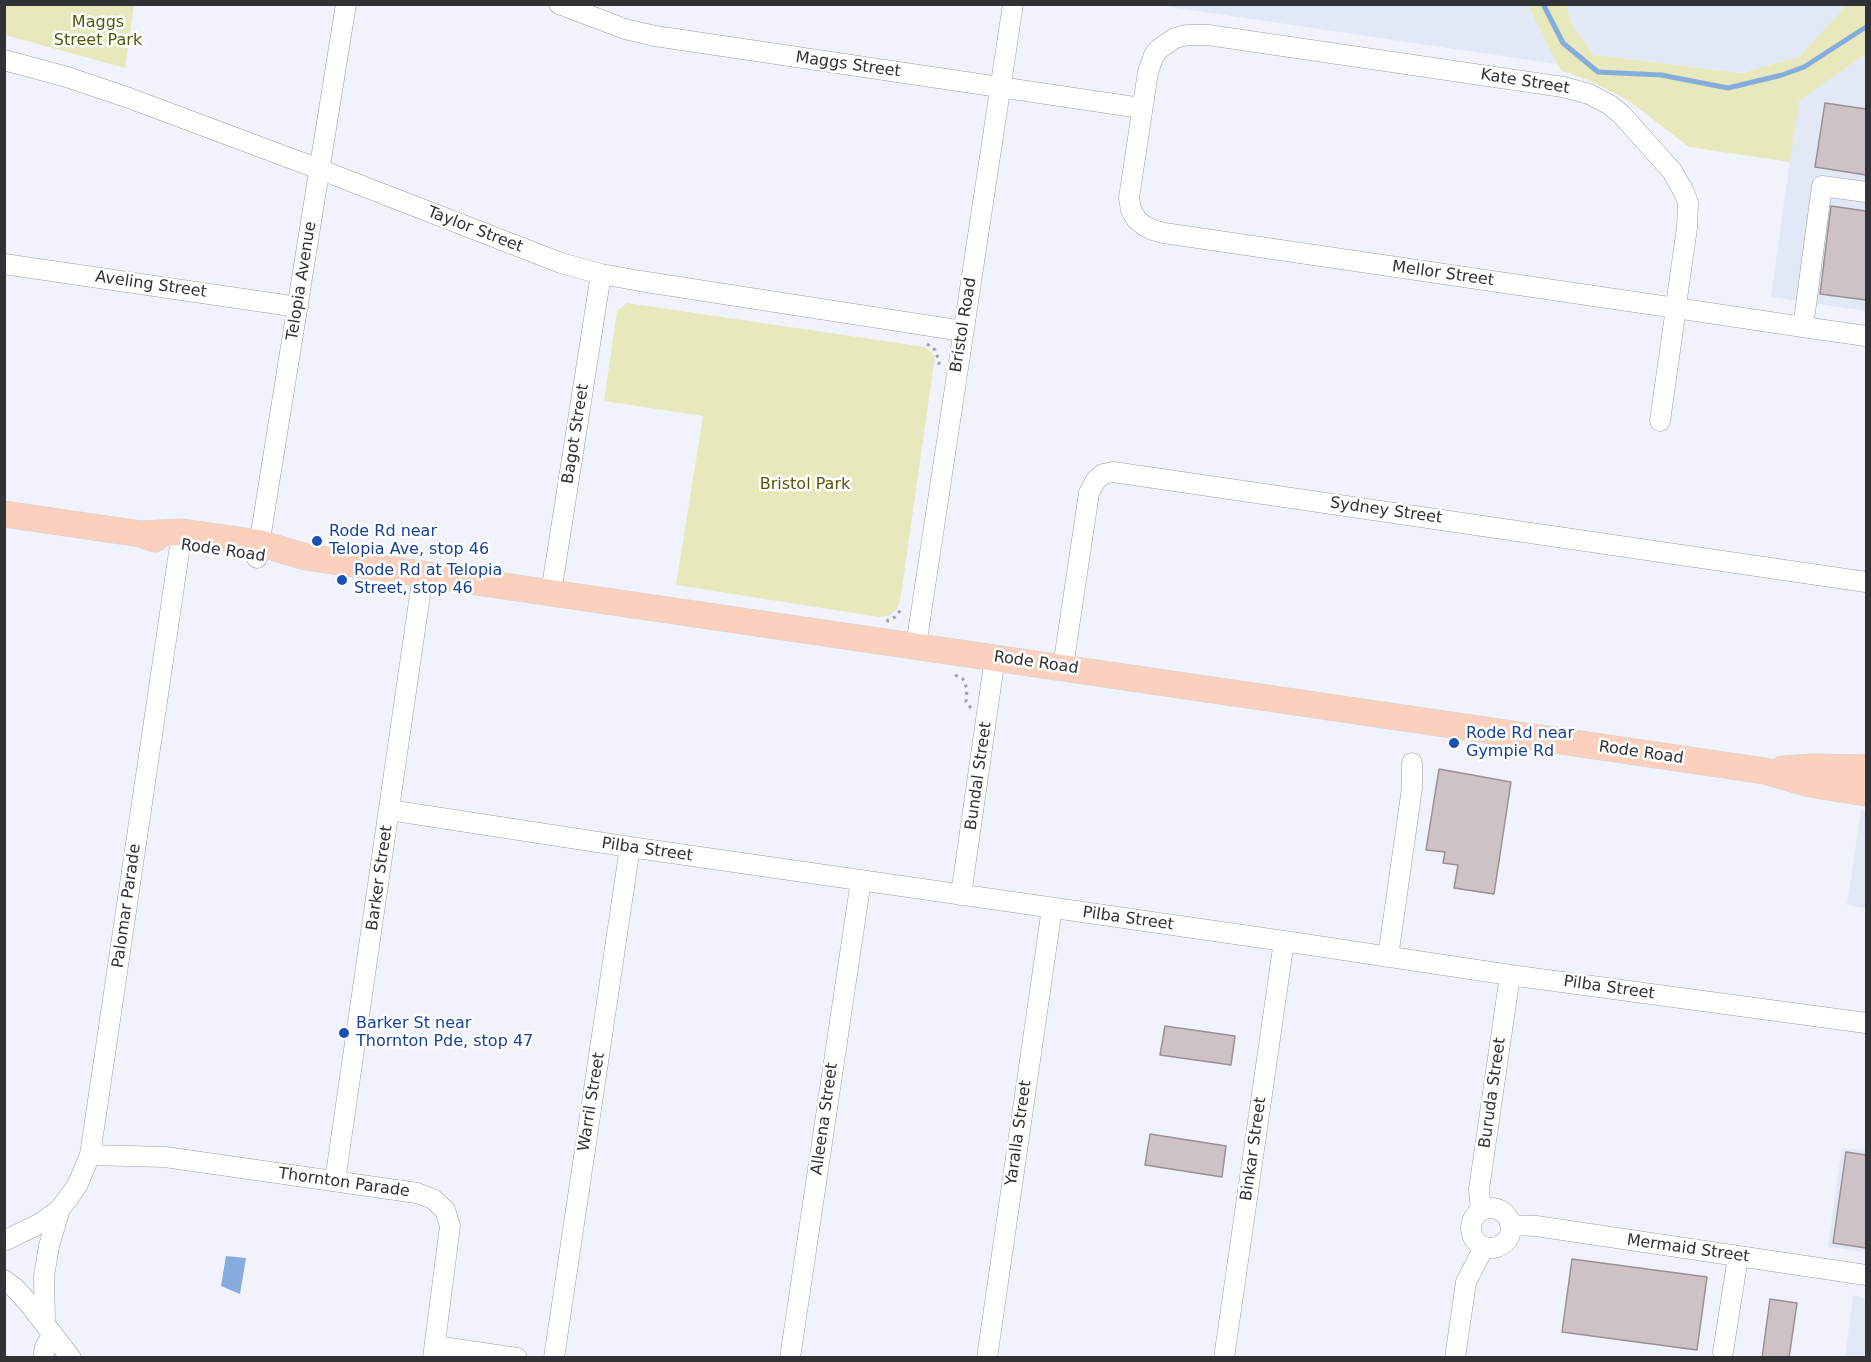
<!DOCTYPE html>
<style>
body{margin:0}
#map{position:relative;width:1871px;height:1362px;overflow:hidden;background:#f0f3fb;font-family:"DejaVu Sans",sans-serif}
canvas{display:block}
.frame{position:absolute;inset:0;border:6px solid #313235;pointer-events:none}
</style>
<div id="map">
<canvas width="1871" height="1362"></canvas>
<div class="frame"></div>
</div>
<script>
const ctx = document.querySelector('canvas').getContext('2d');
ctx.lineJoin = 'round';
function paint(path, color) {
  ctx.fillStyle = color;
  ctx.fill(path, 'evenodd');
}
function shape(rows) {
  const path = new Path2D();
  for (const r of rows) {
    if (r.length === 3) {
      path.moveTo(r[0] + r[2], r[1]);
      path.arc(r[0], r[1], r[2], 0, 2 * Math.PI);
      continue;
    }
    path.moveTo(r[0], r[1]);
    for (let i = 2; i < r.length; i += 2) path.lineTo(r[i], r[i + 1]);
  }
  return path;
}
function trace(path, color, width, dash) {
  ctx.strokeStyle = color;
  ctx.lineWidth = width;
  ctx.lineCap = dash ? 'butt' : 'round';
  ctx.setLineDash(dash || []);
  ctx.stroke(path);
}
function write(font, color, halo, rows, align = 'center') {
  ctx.font = font + ' "DejaVu Sans",sans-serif';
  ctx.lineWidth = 5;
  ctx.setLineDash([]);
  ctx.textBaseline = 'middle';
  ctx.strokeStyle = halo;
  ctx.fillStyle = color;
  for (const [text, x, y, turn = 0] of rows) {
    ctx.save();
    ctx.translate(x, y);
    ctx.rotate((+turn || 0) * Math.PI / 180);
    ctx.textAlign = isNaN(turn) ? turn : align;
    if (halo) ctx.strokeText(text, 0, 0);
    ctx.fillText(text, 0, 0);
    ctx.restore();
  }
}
paint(shape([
 [1157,5,1528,5,1557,64,1556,64],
 [1566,5,1848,5,1799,57,1741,73,1594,55,1573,27],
 [1866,54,1866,311,1771,297,1798,101],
 [1861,810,1866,811,1866,908,1847,905],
 [1866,1136,1866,1252,1828,1247,1842,1148,1864,1150],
 [1853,1295,1866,1298,1866,1357,1845,1357]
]), '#e3e8f7');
paint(shape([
 [4,5,134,5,125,68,5,35],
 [1528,5,1566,5,1573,27,1594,55,1741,73,1799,57,1846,6,1866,5,1866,54,1799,101,1790,162,1689,147,1629,101,1593,82,1562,71,1557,64],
 [627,303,925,347,935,356,900,602,896,610,888,616,879,617,676,585,703,416,604,401,617,311]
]), '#e7e9bd');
paint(shape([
 [226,1256,246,1258,240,1294,221,1286]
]), '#84adde');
trace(shape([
 [1543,4,1563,43,1598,72,1661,75,1728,88,1782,75,1804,67,1866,27]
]), '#84adde', 5);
const building = shape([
 [1825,103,1866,109,1866,175,1815,167,1825,103],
 [1831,206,1866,211,1866,300,1820,294,1831,206],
 [1439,769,1511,782,1494,894,1454,888,1458,865,1443,863,1445,852,1426,850,1439,769],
 [1165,1026,1235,1036,1231,1065,1160,1055,1165,1026],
 [1150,1134,1226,1146,1222,1177,1145,1165,1150,1134],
 [1846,1152,1866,1155,1866,1248,1833,1243,1846,1152],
 [1572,1259,1707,1277,1697,1350,1562,1332,1572,1259],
 [1770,1299,1797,1303,1789,1358,1762,1358,1770,1299]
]);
paint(building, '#cdc3c6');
trace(building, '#9a9093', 1.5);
const minor = shape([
 [559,4,625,29,655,36,1141,108],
 [4,60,67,77,129,98,311,166,561,263,601,274,640,281,963,331],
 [4,264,298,307],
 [1803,327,1822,186,1866,192],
 [1660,421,1676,308,1678,291,1687,228,1688,203,1684,192,1672,171,1621,114,1610,105,1589,94,1563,87,1208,35,1187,35,1175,38,1159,49,1154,55,1148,72,1129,198,1131,210,1137,220,1145,226,1153,230,1164,233,1594,296,1676,308,1803,327,1866,336],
 [257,558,346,4],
 [551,593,601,274],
 [916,646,1013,4],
 [1063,667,1089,493,1096,480,1103,474,1113,472,1866,582],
 [389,810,630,847,1284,941,1510,975,1866,1023],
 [961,895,995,657],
 [1388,957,1412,788,1412,763],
 [90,1155,165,1157,417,1193,433,1199,445,1210,450,1226,433,1358],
 [335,1181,423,574],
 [1491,1228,20],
 [1481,1211,1479,1189,1510,975],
 [1510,1225,1536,1226,1866,1275],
 [4,1241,41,1223,60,1209,77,1186,90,1155,182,532],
 [4,1280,16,1289,30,1305,71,1358],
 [45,1323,44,1276,49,1246,60,1209],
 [435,1346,517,1358],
 [1723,1352,1738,1257],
 [43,1358,45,1347,53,1334],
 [554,1358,630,847],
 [790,1358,861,880],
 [987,1358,1052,908],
 [1224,1358,1284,941],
 [1455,1358,1466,1282,1484,1247]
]);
const major = shape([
 [4,514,141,534,155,539],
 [141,534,182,532,259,543,306,557,1765,771,1810,784,1866,793],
 [1783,769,1813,767,1866,768]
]);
trace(minor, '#9b9ea6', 21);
trace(major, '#d2d2d3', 27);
trace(shape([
 [927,344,935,350,939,361,939,366],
 [887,622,888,620,895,617,903,607],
 [955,675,963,679,967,689,966,702,971,708]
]), '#9fa1a7', 3, [3, 4.5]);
trace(minor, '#fff', 20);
trace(major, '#fbd1bd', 26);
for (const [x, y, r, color] of [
 [317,541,6,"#1a4fb4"],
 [342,580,6,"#1a4fb4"],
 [1454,743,6,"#1a4fb4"],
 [344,1033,6,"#1a4fb4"]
]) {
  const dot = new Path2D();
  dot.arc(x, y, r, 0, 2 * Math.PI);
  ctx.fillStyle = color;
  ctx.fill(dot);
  trace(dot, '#fff', 2);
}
write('16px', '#56570b', '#fff', [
 ["Maggs",98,23],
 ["Street Park",98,41],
 ["Bristol Park",805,485]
]);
write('16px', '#313235', '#fff', [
 ["Maggs Street",848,65,8],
 ["Kate Street",1525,82,9],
 ["Taylor Street",475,230,21],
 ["Mellor Street",1443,274,8],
 ["Telopia Avenue",302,281,-81],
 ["Aveling Street",151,285,8],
 ["Bristol Road",964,325,-81],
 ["Bagot Street",576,434,-81],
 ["Sydney Street",1386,511,8],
 ["Rode Road",223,551,8],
 ["Rode Road",1036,663,8],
 ["Rode Road",1641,753,8],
 ["Bundal Street",979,776,-82],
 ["Pilba Street",647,850,8],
 ["Barker Street",380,878,-82],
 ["Palomar Parade",127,906,-82],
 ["Pilba Street",1128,919,8],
 ["Pilba Street",1609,988,8],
 ["Buruda Street",1493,1093,-82],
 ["Warril Street",592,1102,-81],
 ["Alleena Street",825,1119,-82],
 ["Yaralla Street",1019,1133,-82],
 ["Binkar Street",1254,1149,-82],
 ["Thornton Parade",344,1183,8],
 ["Mermaid Street",1688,1249,8]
]);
write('16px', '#164399', '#fff', [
 ["Rode Rd near",329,532],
 ["Telopia Ave, stop 46",329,550],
 ["Rode Rd at Telopia",354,571],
 ["Street, stop 46",354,589],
 ["Rode Rd near",1466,734],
 ["Gympie Rd",1466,752],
 ["Barker St near",356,1024],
 ["Thornton Pde, stop 47",356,1042]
], 'left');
</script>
